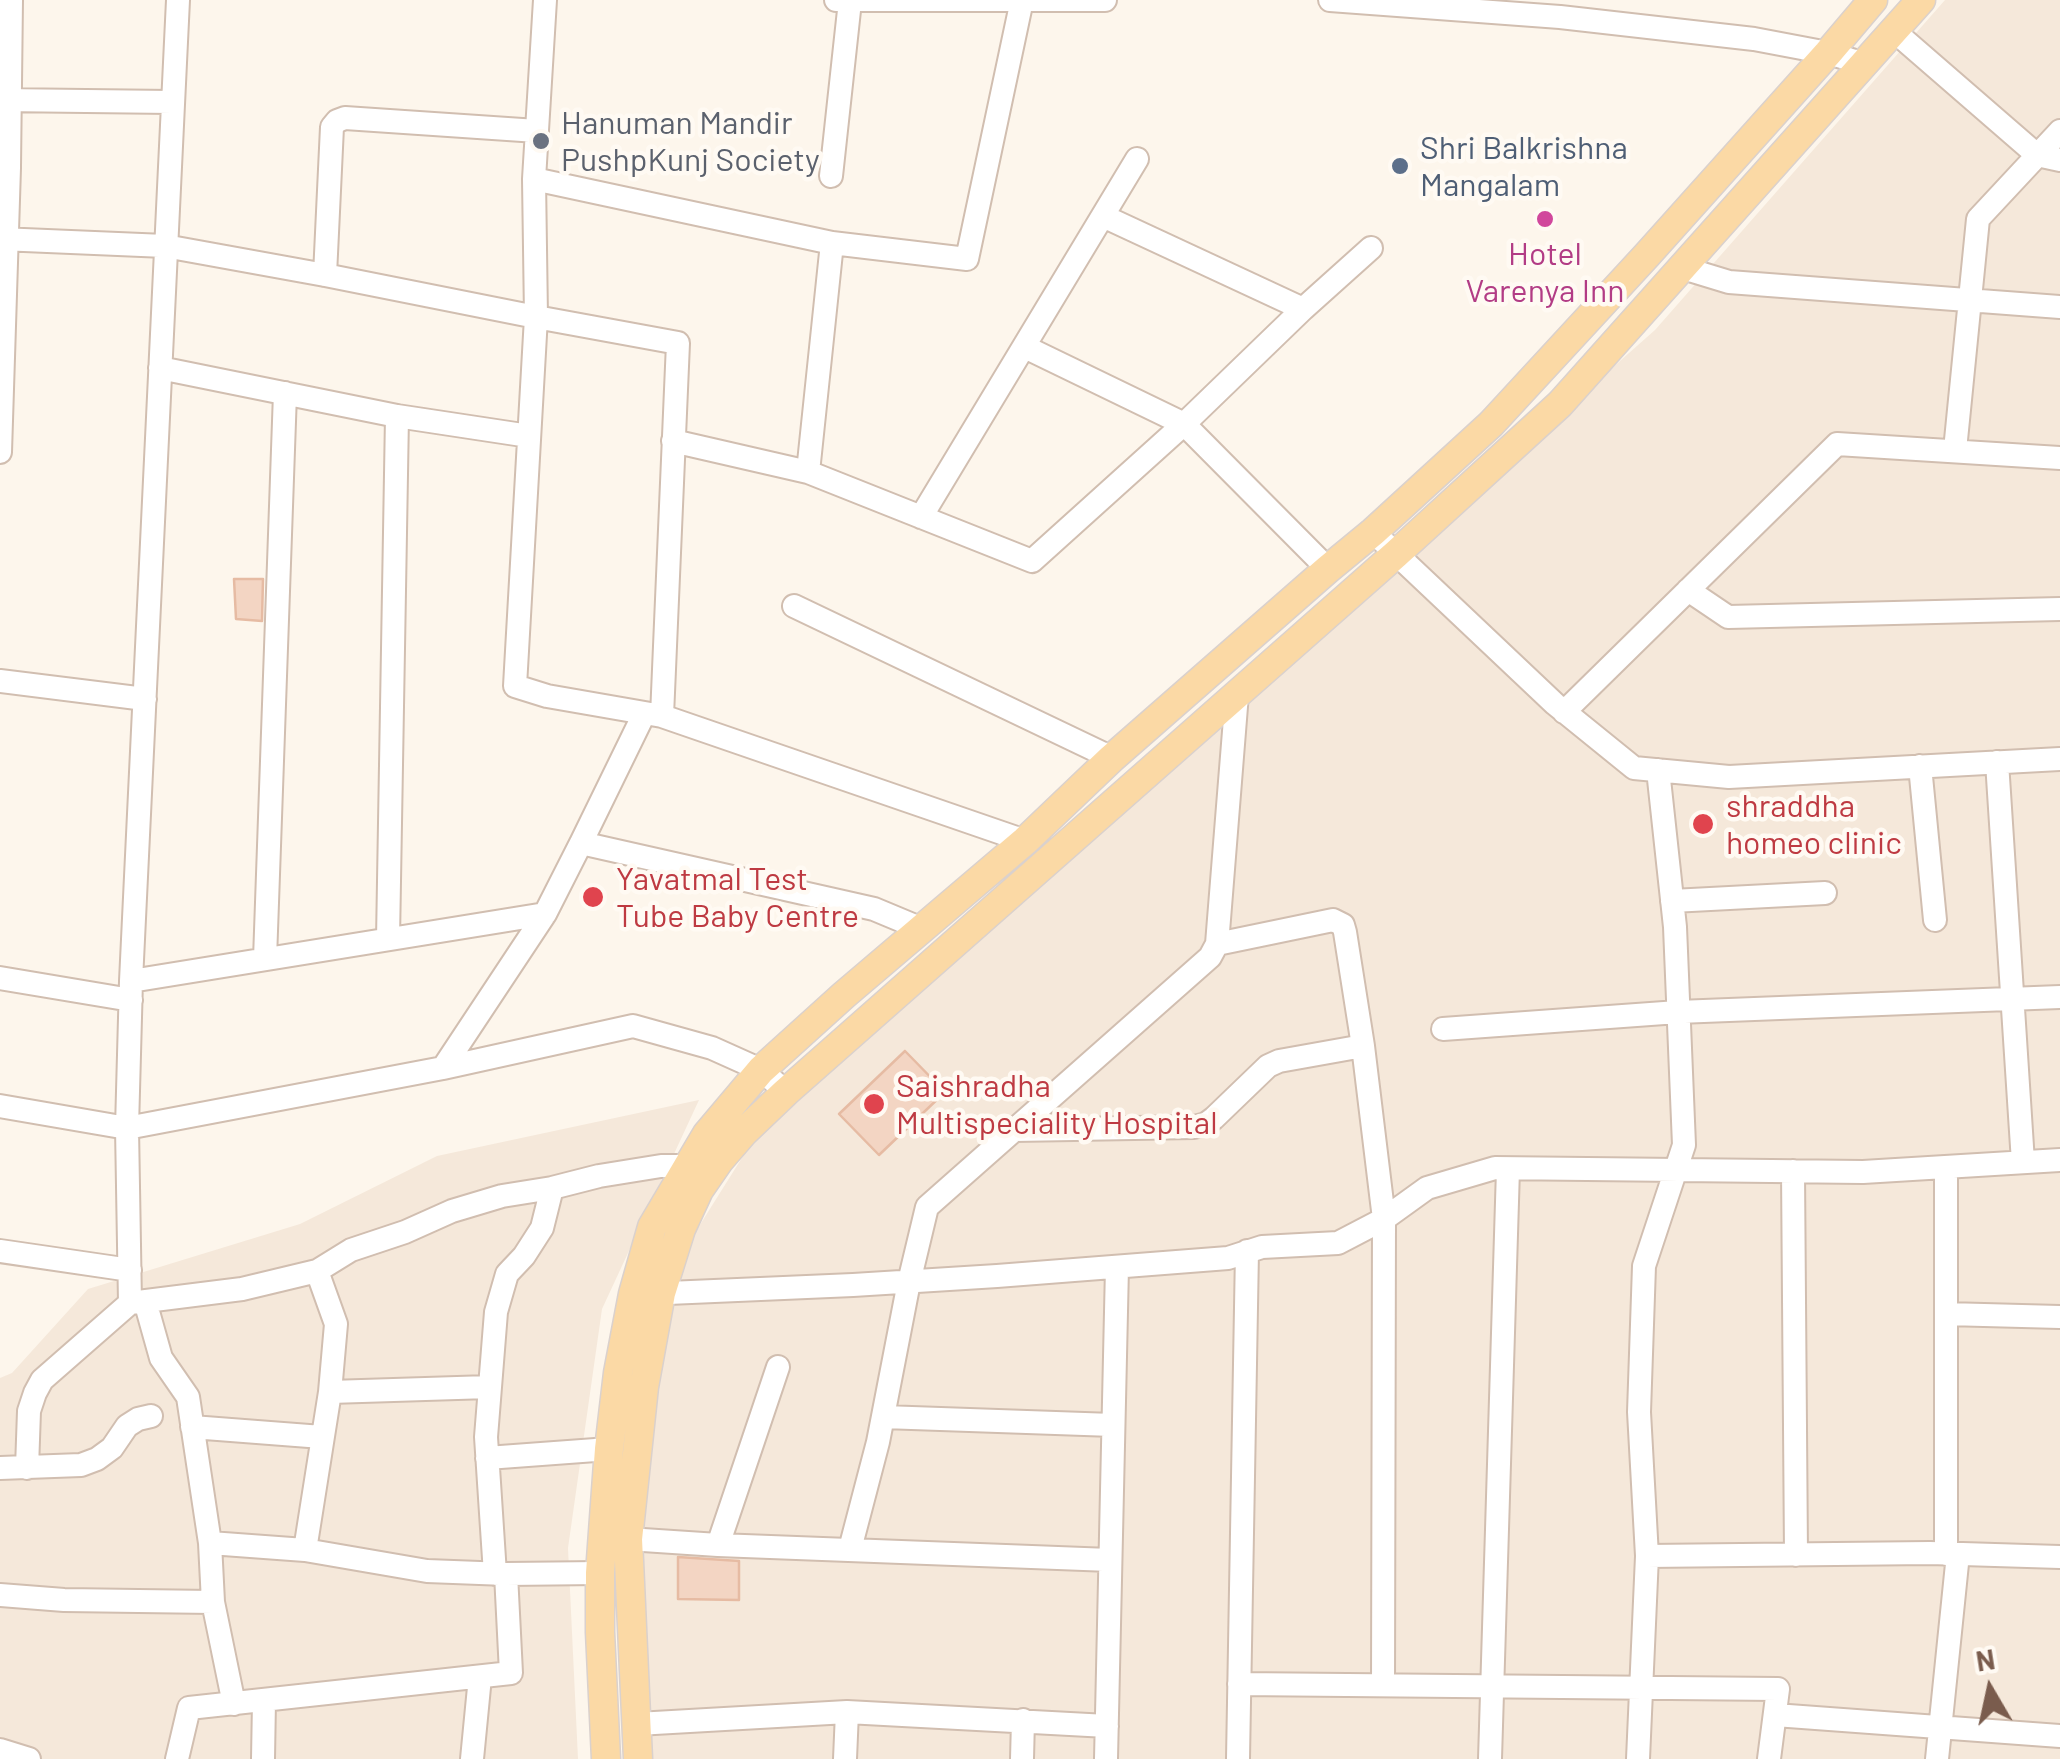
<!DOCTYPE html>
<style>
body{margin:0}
#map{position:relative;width:2060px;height:1759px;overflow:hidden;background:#fdf6ec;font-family:Barlow,sans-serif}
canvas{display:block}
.north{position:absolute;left:1940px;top:1639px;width:100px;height:100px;-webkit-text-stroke:8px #fffaf3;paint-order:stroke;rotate:351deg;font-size:28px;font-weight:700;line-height:40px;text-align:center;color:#7a5c4d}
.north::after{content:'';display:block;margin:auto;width:35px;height:45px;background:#7a5c4d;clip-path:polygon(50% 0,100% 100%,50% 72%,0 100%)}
</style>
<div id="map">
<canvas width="2060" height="1759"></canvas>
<div class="north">N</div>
</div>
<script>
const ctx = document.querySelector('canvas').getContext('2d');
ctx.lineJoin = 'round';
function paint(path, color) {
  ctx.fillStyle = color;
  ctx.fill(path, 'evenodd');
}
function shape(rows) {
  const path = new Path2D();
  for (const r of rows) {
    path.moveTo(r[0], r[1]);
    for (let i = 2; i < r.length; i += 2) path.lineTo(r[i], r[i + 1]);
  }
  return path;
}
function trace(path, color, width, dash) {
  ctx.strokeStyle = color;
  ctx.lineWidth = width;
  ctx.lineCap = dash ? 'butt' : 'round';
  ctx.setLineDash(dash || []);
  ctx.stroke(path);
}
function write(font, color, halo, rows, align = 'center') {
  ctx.font = font + ' Barlow,sans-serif';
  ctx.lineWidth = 9;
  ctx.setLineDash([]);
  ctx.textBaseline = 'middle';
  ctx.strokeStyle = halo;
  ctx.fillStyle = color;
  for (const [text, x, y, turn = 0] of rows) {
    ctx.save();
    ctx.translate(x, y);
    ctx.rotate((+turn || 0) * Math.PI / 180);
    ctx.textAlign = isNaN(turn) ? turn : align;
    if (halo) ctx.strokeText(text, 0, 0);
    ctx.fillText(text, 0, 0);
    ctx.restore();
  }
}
paint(shape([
 [1945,0,2060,0,2060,1759,640,1759,634,1480,686,1247,750,1145,1377,576,1655,330],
 [699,1100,602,1309,568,1548,578,1759,0,1759,0,1378,12,1373,88,1289,300,1224,437,1156]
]), '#f5e8da');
const building = shape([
 [234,579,263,579,262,621,236,619,234,579],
 [905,1051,945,1092,879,1155,839,1114,905,1051],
 [678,1557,739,1561,739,1600,678,1599,678,1557]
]);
paint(building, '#f3d5c3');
trace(building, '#e6bba3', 2.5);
const minor = shape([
 [178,0,131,981,127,1128,443,1068,633,1026,712,1048,761,1070,786,1092],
 [545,0,534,179,536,317,515,686,547,696,662,716,1025,841],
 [836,0,1105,0],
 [1330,0,1560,17,1754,39,1828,53,1865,64],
 [1894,31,2037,155,2060,160],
 [0,100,172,102],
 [831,176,850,1],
 [534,179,832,243,967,259,1022,0],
 [1103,216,1303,309],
 [0,239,165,246,325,275,536,317,678,343,662,716],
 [1683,268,1729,282,2060,307],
 [325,275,332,127,337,121,345,118,537,131],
 [1025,347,1184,424,1328,569],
 [160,368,397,416,529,436],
 [673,441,808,472,1032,561,1184,424,1303,309,1371,248],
 [1955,450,1978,219,2060,131],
 [0,452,9,168,11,0],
 [808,472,832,243],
 [921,517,1137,159],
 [1373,532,1555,704,1634,768,1729,777,2060,759],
 [1688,590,1728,617,2060,609],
 [794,606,1112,758],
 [0,681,145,699],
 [1564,712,1837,444,2060,458],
 [1997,762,2023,1162],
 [1920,766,1935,920],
 [581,843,644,714],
 [1672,901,1825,893],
 [388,939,397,416],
 [1217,944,1333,920,1343,925,1345,932,1363,1046,1384,1219,1383,1685],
 [265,959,285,393],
 [0,978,131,1000],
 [131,981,545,914,581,843,874,909,922,929],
 [1443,1029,1678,1012,2060,997],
 [443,1068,545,914],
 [0,1106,127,1128,130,1303],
 [1014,1130,1194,1127,1206,1124,1214,1118,1268,1066,1279,1061,1363,1046],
 [1793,1171,1796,1555],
 [0,1251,130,1270],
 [645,1294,853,1285,997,1276,1228,1258,1262,1247,1338,1243,1384,1219,1427,1188,1495,1168,1863,1172,2060,1160],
 [145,1301,161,1358,188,1397,210,1543,213,1602,234,1704],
 [1946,1314,2060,1317],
 [330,1392,489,1387],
 [883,1417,1113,1425],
 [192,1427,322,1437],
 [487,1458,609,1449],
 [0,1468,81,1465,97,1459,112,1448,127,1426,138,1419,151,1416],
 [27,1468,29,1411,35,1393,42,1380,130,1303,242,1289,317,1271,351,1250,405,1232,452,1211,502,1196,552,1188,599,1176,661,1166,688,1166],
 [628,1539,718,1545,1110,1560],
 [210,1543,305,1550,427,1571,506,1574,600,1573],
 [718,1545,778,1367],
 [850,1549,878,1442,909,1282,927,1207,1210,957,1217,944,1237,694],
 [305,1550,330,1392,336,1324,317,1271],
 [1946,1554,1946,1167],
 [1647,1556,1930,1553,2060,1557],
 [495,1574,486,1437,496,1312,507,1274,524,1256,542,1228,552,1188],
 [0,1595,64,1600,213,1602],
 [1239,1684,1778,1689,1769,1759],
 [1775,1715,2060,1736],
 [637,1724,847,1712,1107,1726],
 [0,1750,29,1759],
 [177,1759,189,1708,511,1673,506,1574],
 [263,1759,264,1701],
 [472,1759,480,1677],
 [845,1759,847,1712],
 [1022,1759,1023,1720],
 [1106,1759,1117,1267],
 [1238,1759,1247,1251],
 [1490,1759,1508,1169],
 [1638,1759,1647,1556,1639,1412,1644,1266,1684,1145,1675,927,1658,770],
 [1937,1759,1958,1554]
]);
const major = shape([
 [606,1759,600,1632,600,1573,609,1449,618,1373,633,1294,652,1227,707,1134,761,1070,844,995,1025,841,1112,758,1328,569,1373,532,1491,424,1647,255,1828,53,1873,0],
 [638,1759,628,1539,644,1387,661,1293,681,1229,699,1190,719,1161,744,1132,786,1092,1396,554,1560,404,1921,0]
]);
trace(minor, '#d1beb0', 26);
trace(major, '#dad1cd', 31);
trace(minor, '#fff', 22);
trace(major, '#fbd9a5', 28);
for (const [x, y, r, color] of [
 [541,141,10,"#6b7280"],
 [1400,166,10,"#5c6f8a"],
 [1545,219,10,"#d1479c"],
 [1703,824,12,"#e0444e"],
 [593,897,12,"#e0444e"],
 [874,1104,12,"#e0444e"]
]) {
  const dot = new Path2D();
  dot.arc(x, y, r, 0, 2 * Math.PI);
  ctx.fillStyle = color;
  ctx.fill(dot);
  trace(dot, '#fffaf3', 4);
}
write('32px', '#5b616d', '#fffaf3', [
 ["Hanuman Mandir",561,123],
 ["PushpKunj Society",561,160]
], 'left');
write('32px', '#4e5e75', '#fffaf3', [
 ["Shri Balkrishna",1420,148],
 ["Mangalam",1420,185]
], 'left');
write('32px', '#b23c85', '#fffaf3', [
 ["Hotel",1545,254],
 ["Varenya Inn",1545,291]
]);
write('32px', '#be3a42', '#fffaf3', [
 ["shraddha",1726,806],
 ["homeo clinic",1726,843],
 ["Yavatmal Test",616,879],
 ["Tube Baby Centre",616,916],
 ["Saishradha",896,1086],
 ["Multispeciality Hospital",896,1123]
], 'left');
</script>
